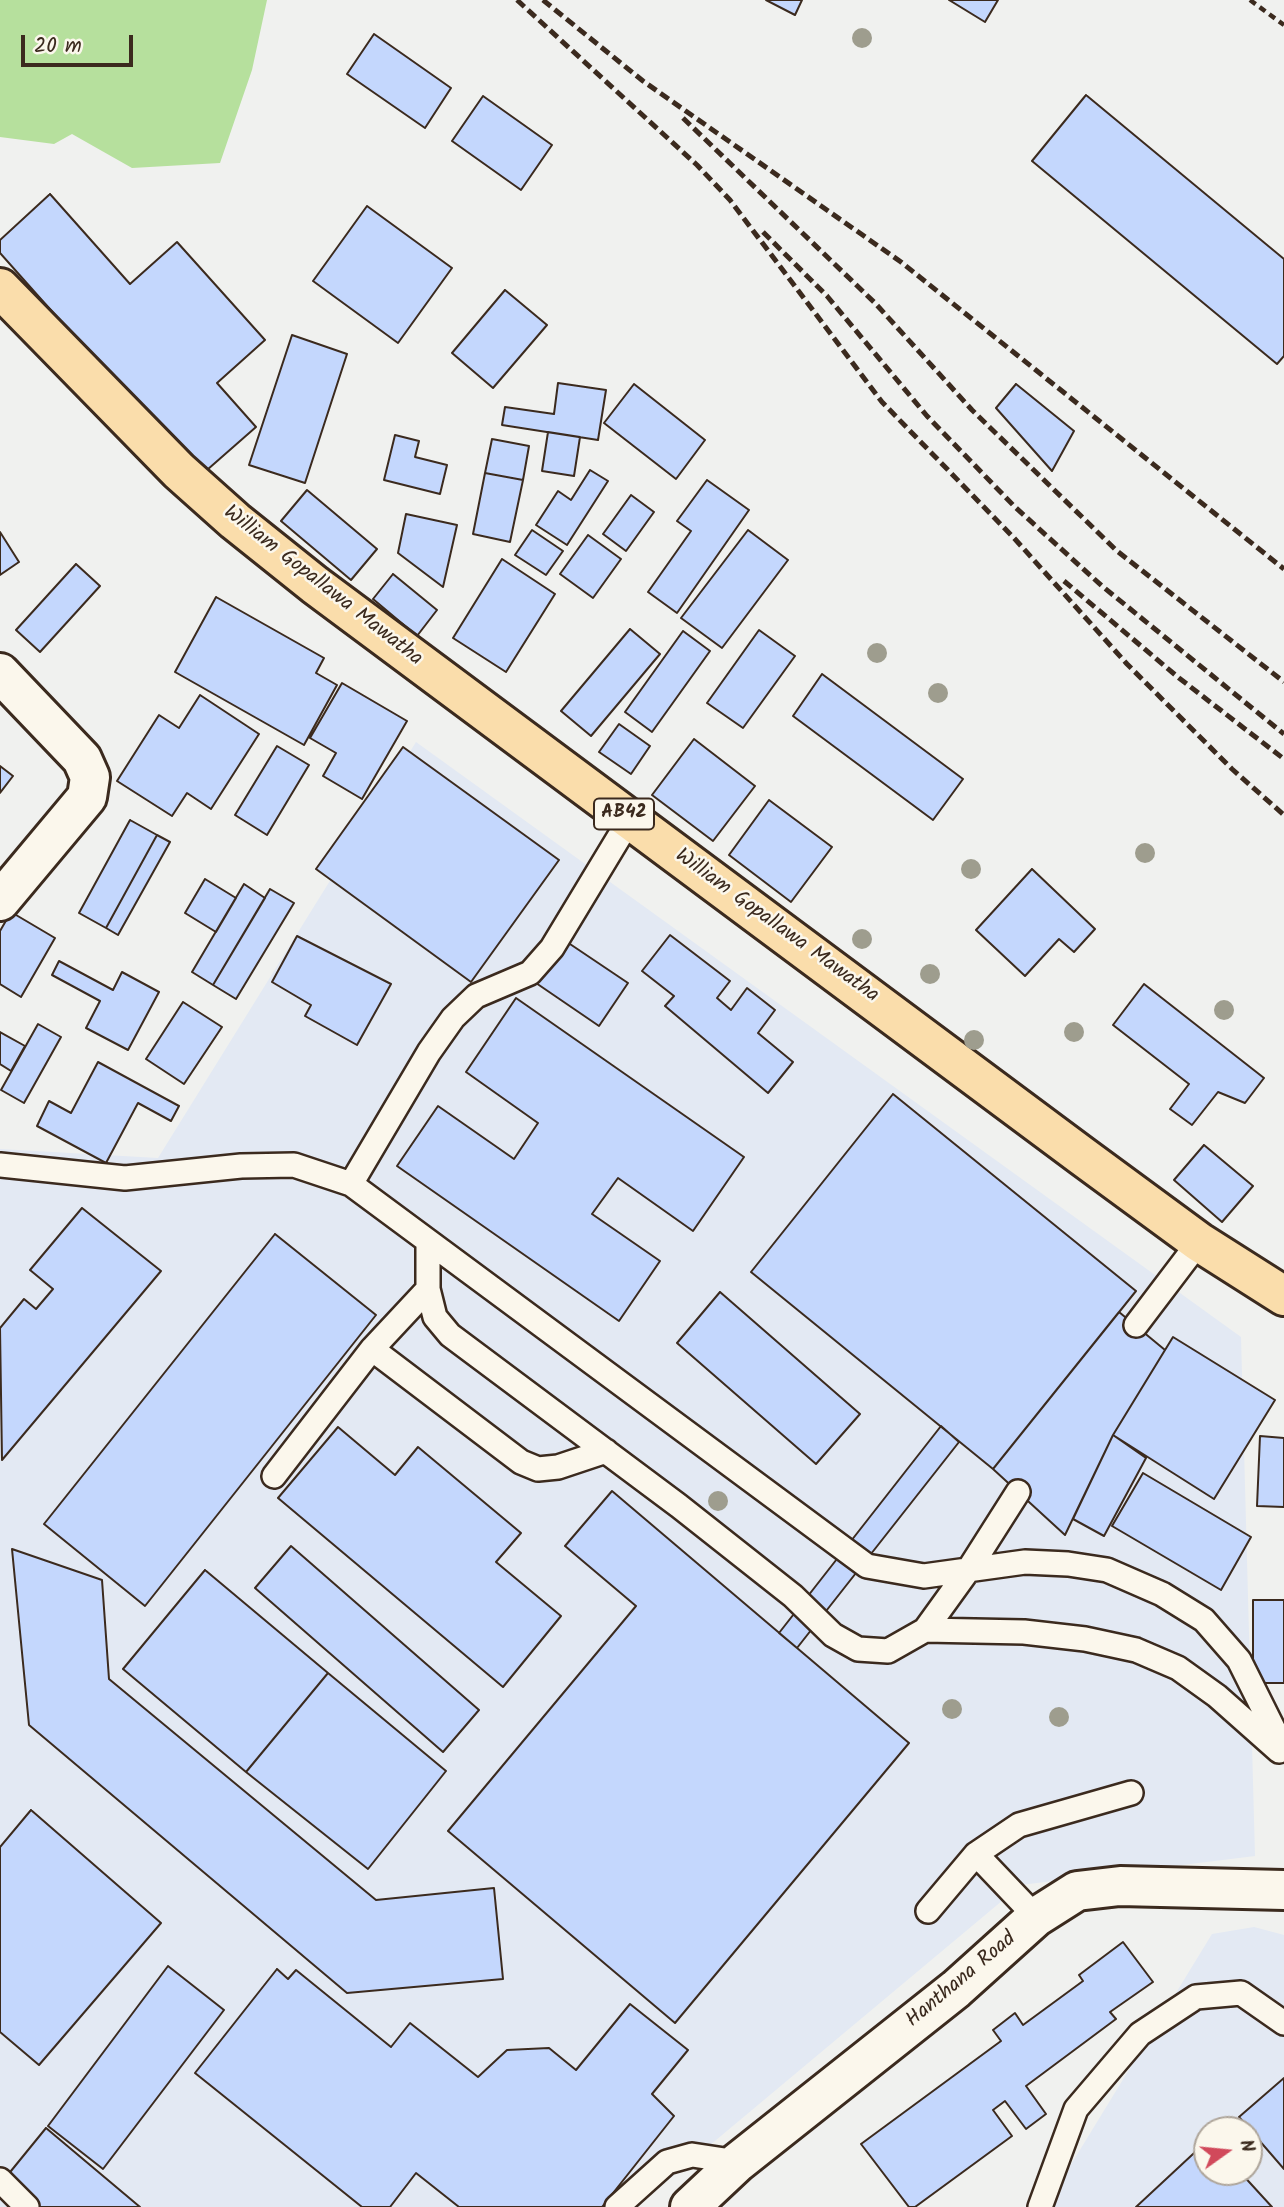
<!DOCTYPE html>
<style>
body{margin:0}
#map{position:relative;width:1284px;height:2207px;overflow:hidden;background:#f0f1ef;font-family:Kalam,sans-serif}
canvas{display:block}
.north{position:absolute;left:1193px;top:2116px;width:70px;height:70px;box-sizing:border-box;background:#fbf7ec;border:2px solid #aea59a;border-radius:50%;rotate:75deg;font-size:19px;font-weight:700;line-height:28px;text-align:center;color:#3b2a1e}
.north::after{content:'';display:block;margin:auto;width:24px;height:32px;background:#d1495b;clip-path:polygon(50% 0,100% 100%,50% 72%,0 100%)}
.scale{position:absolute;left:21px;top:35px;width:112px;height:32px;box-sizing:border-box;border:4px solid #3b2a1e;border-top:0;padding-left:9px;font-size:21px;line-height:24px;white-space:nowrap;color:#3b2a1e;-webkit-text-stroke:5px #fbf7ec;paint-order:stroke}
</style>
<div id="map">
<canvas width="1284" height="2207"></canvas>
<div class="north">N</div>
<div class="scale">20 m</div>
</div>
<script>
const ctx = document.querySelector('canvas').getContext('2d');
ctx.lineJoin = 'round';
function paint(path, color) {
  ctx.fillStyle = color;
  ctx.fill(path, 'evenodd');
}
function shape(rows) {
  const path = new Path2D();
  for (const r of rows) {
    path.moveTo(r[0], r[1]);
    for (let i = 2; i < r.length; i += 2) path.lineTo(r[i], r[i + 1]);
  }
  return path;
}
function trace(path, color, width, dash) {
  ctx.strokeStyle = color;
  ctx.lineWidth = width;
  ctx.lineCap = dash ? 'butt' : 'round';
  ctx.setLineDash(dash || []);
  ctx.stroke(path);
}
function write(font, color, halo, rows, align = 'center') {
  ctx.font = font + ' Kalam,sans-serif';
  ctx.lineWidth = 5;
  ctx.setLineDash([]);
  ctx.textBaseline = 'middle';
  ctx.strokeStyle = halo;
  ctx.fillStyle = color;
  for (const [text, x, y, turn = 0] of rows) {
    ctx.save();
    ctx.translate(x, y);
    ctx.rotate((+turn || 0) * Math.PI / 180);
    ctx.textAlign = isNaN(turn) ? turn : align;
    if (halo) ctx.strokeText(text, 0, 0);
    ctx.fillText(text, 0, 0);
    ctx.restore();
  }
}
paint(shape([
 [416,742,1241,1337,1255,1856,1021,1885,636,2207,0,2207,0,1149,158,1158],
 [1254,1927,1284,1935,1284,2207,1045,2207,1212,1934],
 [1207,2130,1249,2130,1249,2172,1207,2172]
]), '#e3e9f3');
paint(shape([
 [0,0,267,0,252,70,220,163,132,168,72,134,54,144,0,137]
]), '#b6e09d');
const building = shape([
 [766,0,802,0,795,15,766,0],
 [949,0,998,0,985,22,949,0],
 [374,34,451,88,425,128,347,74,374,34],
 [1086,95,1284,259,1284,356,1277,364,1032,161,1086,95],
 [483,96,552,145,521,190,452,141,483,96],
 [50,194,130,284,177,242,265,340,217,383,256,427,199,477,0,253,0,240,50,194],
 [367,206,452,268,398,343,313,281,367,206],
 [505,290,547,325,493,388,452,353,505,290],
 [292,335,347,354,305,483,249,465,292,335],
 [558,383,606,390,598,440,502,425,505,407,554,414,558,383],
 [634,384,705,440,676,479,604,423,634,384],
 [1016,384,1074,431,1052,471,996,408,1016,384],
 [548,432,580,437,574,476,542,471,548,432],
 [395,435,419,441,415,457,447,465,440,494,384,480,395,435],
 [492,439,529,446,523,480,485,473,492,439],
 [590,470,608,481,567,545,536,525,558,491,571,500,590,470],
 [485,473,523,480,510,542,473,534,485,473],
 [707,480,749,510,677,613,648,592,691,531,677,521,707,480],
 [307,490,377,549,351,580,281,521,307,490],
 [631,495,654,512,626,551,603,534,631,495],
 [406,514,457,525,443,587,398,553,406,514],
 [532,530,563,551,546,575,515,555,532,530],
 [748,530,788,560,722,648,681,618,748,530],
 [0,532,19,562,0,575,0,532],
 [588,535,621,559,593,598,560,574,588,535],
 [502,559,555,594,506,672,453,638,502,559],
 [76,564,100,586,40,652,16,630,76,564],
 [393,574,437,610,417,636,373,599,393,574],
 [216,597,324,658,316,673,337,685,304,745,175,672,216,597],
 [630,629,660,654,591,736,561,711,630,629],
 [759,630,795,656,743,728,707,703,759,630],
 [683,631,710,651,652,732,625,712,683,631],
 [822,674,963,779,933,820,793,716,822,674],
 [342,683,407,721,362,799,323,776,336,753,310,738,342,683],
 [200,695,259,734,211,809,187,793,172,816,117,781,159,715,179,728,200,695],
 [619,724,650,746,631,774,599,752,619,724],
 [694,739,755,786,713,841,652,795,694,739],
 [277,746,309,765,267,835,235,815,277,746],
 [403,747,559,860,471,982,316,869,403,747],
 [0,766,13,776,0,793,0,766],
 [769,800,832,847,791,902,729,855,769,800],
 [130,820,157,835,106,928,79,913,130,820],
 [157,835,170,842,118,935,106,928,157,835],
 [1032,869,1095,929,1074,952,1059,939,1025,976,976,930,1032,869],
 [205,879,236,898,216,932,185,913,205,879],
 [244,884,265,898,213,985,192,972,244,884],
 [270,889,294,903,236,999,213,985,270,889],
 [11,912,55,938,21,997,0,984,0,931,11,912],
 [670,935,730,981,717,998,731,1010,747,988,775,1010,758,1033,793,1062,768,1093,665,1006,674,996,642,971,670,935],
 [297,936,391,984,357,1045,305,1016,311,1005,272,982,297,936],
 [564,940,628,983,599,1026,536,983,564,940],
 [59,961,113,990,122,972,159,992,128,1050,86,1028,100,1001,52,975,59,961],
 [1144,984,1264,1078,1245,1103,1218,1092,1192,1125,1170,1109,1189,1084,1113,1025,1144,984],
 [516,998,744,1157,693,1231,618,1178,592,1214,660,1261,619,1321,397,1166,438,1106,514,1159,538,1123,466,1072,516,998],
 [183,1002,222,1027,184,1084,146,1059,183,1002],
 [38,1024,61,1037,24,1103,1,1090,38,1024],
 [0,1032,25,1046,11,1071,0,1064,0,1032],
 [98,1062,179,1106,171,1121,138,1103,106,1163,37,1126,49,1101,71,1113,98,1062],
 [893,1094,1136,1291,993,1469,751,1272,893,1094],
 [1204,1145,1253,1186,1222,1222,1174,1180,1204,1145],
 [82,1208,161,1271,2,1460,0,1328,24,1299,36,1309,53,1289,30,1270,82,1208],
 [275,1234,376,1315,145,1606,44,1524,275,1234],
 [720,1292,860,1414,816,1464,677,1343,720,1292],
 [1119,1312,1165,1350,1113,1435,1065,1535,993,1469,1119,1312],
 [1173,1337,1275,1400,1214,1499,1113,1435,1173,1337],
 [941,1426,959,1442,797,1648,779,1633,941,1426],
 [338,1427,395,1475,418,1447,521,1533,496,1562,561,1616,503,1687,278,1498,338,1427],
 [1113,1435,1146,1458,1104,1536,1073,1519,1113,1435],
 [1260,1436,1284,1438,1284,1507,1257,1506,1260,1436],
 [1143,1473,1251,1537,1221,1590,1112,1526,1143,1473],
 [612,1491,909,1743,675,2023,448,1831,636,1606,565,1546,612,1491],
 [291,1546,479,1710,443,1752,255,1588,291,1546],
 [12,1549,102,1580,109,1679,376,1900,494,1888,503,1979,347,1993,29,1725,12,1549],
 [205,1570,328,1673,246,1772,123,1669,205,1570],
 [1253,1600,1284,1600,1284,1683,1253,1683,1253,1600],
 [328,1673,446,1771,368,1869,246,1772,328,1673],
 [31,1810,161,1923,39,2065,0,2032,0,1847,31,1810],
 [1123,1942,1153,1982,1110,2012,1116,2019,1026,2086,1046,2114,1026,2129,1005,2101,993,2110,1012,2136,915,2207,909,2207,861,2144,1001,2041,993,2030,1015,2013,1023,2025,1083,1981,1079,1975,1123,1942],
 [168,1966,224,2010,103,2169,48,2126,168,1966],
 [277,1969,288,1979,296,1970,391,2047,410,2023,478,2077,507,2050,549,2048,576,2070,630,2004,688,2050,652,2094,674,2116,602,2207,459,2207,416,2173,390,2207,362,2207,195,2073,277,1969],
 [1284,2078,1284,2169,1239,2117,1284,2078],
 [46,2128,140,2207,32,2207,2,2182,46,2128],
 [1207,2141,1207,2172,1240,2172,1272,2207,1136,2207,1207,2141]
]);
paint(building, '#c4d7fd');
trace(building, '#3b2a1e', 2);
const lane = shape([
 [0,1165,125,1178,241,1166,294,1165,351,1184,867,1566,924,1576,1025,1562,1068,1564,1107,1570,1162,1594,1204,1620,1239,1660,1284,1750],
 [351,1184,429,1052,453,1018,476,996,530,973,552,948,630,819],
 [428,1243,428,1289,435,1317,450,1335,679,1506,793,1596,833,1635,858,1649,888,1651,925,1630,969,1569,1018,1492],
 [1136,1325,1199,1242],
 [372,1349,521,1462,538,1469,558,1467,606,1451],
 [274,1476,372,1349,428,1289],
 [925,1630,1024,1632,1085,1639,1136,1650,1178,1668,1217,1696,1279,1751],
 [976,1854,1036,1917],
 [928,1911,976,1854,1019,1825,1131,1793],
 [0,2180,27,2207],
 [617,2207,667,2162,692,2155,738,2162],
 [1040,2207,1076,2109,1140,2034,1196,1997,1241,1993,1284,2023]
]);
const street = shape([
 [0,673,82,759,90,777,87,797,0,901]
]);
const secondary = shape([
 [690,2207,738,2162,956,1989,1036,1917,1077,1891,1120,1886,1284,1890]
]);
const primary = shape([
 [0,288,179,471,235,521,315,585,1082,1156,1199,1242,1284,1296]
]);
trace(lane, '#3b2a1e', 28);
trace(street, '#3b2a1e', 44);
trace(secondary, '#3b2a1e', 44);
trace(primary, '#3b2a1e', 44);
trace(shape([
 [1250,0,1284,25]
]), '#3b2a1e', 4.5, [7, 5]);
trace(lane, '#fbf7ec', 23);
trace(street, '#fbf7ec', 38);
trace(secondary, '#fbf7ec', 38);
trace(primary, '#faddab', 38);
trace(shape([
 [517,0,697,165,730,200,882,402,1014,538,1127,664,1232,769,1284,815],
 [543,0,643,81,901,262,1284,569],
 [683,118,875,303,972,410,1117,551,1284,682],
 [763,232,827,296,927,416,1015,507,1102,586,1284,734],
 [1064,581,1179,678,1284,759]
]), '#3b2a1e', 5, [10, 5]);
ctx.fillStyle = '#9e9d8e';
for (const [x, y] of [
 [862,38],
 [877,653],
 [938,693],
 [1145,853],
 [971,869],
 [862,939],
 [930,974],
 [1224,1010],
 [1074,1032],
 [974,1040],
 [718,1501],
 [952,1709],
 [1059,1717]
]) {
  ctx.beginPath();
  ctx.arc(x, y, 10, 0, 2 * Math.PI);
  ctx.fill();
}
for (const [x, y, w] of [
 [624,814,60]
]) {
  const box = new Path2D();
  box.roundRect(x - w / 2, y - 15.5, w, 31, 5);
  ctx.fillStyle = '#fbf7ec';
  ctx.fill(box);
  trace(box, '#3b2a1e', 2);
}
write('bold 19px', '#3b2a1e', null, [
 ["AB42",624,814]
]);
write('21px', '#3b2a1e', '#fbf7ec', [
 ["William Gopallawa Mawatha",322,587,38],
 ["William Gopallawa Mawatha",776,927,36],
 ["Hanthana Road",962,1981,-40]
]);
</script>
